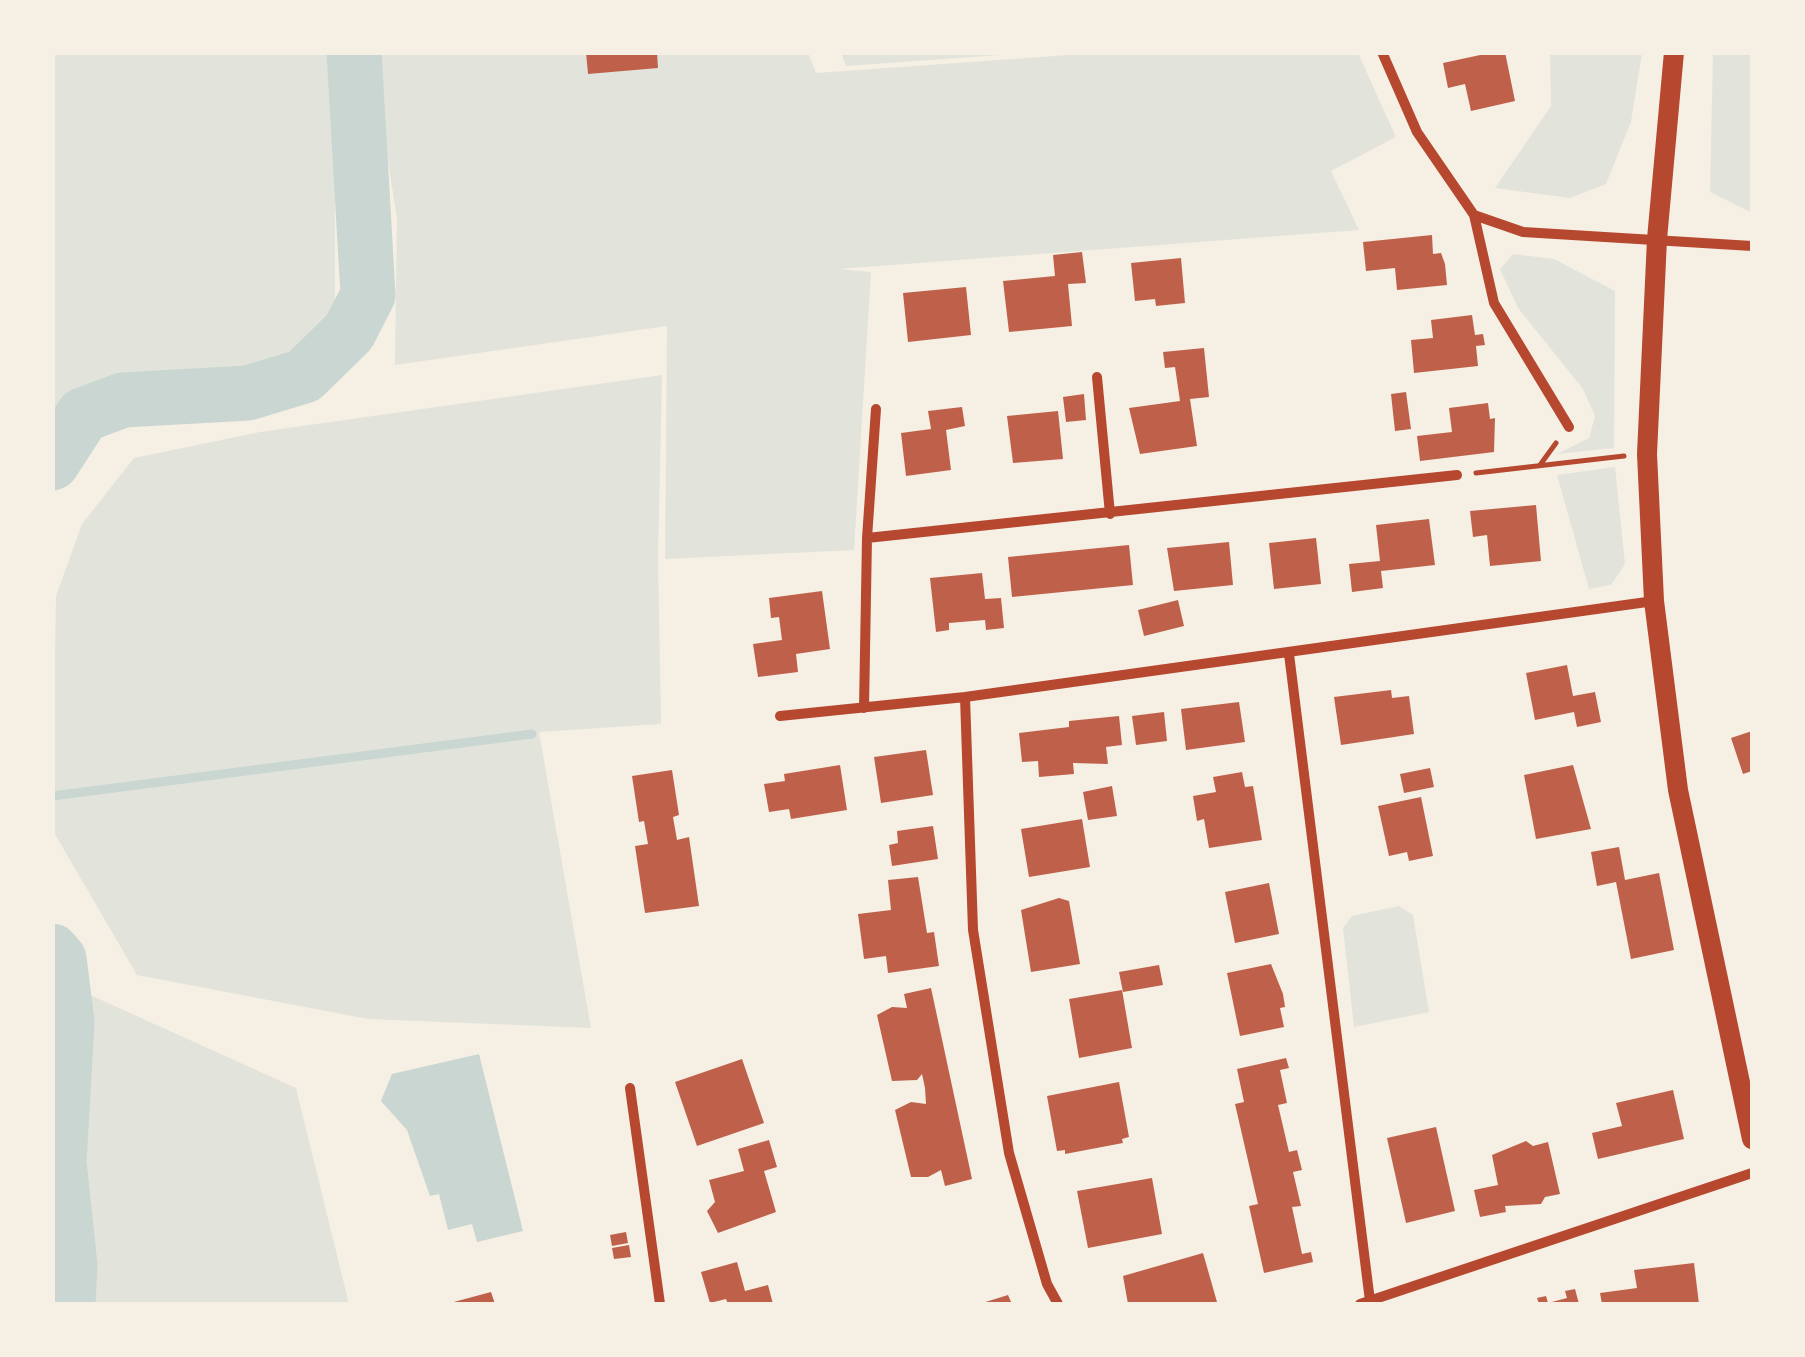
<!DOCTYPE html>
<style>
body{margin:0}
#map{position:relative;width:1805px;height:1357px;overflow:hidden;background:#f6efe4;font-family:"Fira Sans",sans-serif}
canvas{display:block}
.frame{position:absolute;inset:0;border:55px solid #f6efe4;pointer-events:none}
</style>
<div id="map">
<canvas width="1805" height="1357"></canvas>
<div class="frame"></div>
</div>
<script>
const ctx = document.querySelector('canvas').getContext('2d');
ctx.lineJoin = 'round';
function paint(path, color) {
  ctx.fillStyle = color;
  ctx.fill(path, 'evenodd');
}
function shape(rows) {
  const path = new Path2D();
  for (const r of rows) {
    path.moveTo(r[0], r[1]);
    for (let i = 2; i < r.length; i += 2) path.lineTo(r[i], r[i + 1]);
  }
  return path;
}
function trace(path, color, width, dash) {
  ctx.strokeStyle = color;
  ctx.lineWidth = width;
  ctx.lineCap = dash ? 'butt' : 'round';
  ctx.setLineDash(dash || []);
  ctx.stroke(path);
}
paint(shape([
 [53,52,335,53,335,325,290,357,73,399,53,432],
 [808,52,816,73,1097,53,1358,53,1396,137,1331,171,1359,230,839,269,871,272,854,550,665,559,667,326,395,365,397,219,371,53],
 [841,53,1029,53,846,66],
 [1550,53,1642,53,1631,122,1606,184,1570,198,1495,188,1551,106],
 [1713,53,1752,53,1752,213,1710,192],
 [1513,254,1554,259,1615,291,1614,448,1557,454,1589,438,1595,416,1583,389,1518,308,1500,269],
 [662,375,658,559,661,724,539,732,591,1028,368,1019,137,975,52,829,56,596,82,524,134,458,260,432],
 [1615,467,1625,564,1611,585,1589,589,1557,475],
 [1399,906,1413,915,1429,1012,1354,1027,1343,928,1352,916],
 [77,989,296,1088,349,1304,78,1304,84,1274,73,1158,82,1025]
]), '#e2e4dc');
paint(shape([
 [479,1054,523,1231,477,1242,472,1224,448,1230,439,1194,430,1196,407,1130,381,1101,392,1074]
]), '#c9d6d2');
trace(shape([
 [52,796,532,734]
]), '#c9d6d2', 9);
trace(shape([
 [52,463,83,415,123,400,248,393,304,376,349,332,368,295,354,52],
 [52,951,59,959,67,1022,59,1162,70,1266,68,1304]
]), '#c9d6d2', 55);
paint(shape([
 [586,52,657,52,658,68,588,74],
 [1494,52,1505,52,1515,101,1471,111,1465,84,1448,88,1443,63],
 [1432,235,1433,254,1441,253,1445,264,1447,285,1397,290,1395,268,1366,271,1363,242],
 [1082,252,1086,283,1068,284,1072,326,1009,332,1003,281,1055,276,1053,255],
 [1181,258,1185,303,1156,306,1155,299,1135,301,1131,263],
 [966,287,971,335,908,342,903,293],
 [1472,315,1475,335,1483,334,1485,345,1476,346,1478,366,1414,373,1411,340,1433,338,1431,320],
 [1204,348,1209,397,1190,399,1197,446,1140,454,1129,408,1180,401,1175,367,1165,368,1163,352],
 [1406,392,1411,429,1395,431,1391,394],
 [1084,394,1086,420,1066,422,1063,397],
 [1488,403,1490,419,1495,418,1494,452,1420,461,1417,436,1452,432,1449,408],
 [962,407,965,426,946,430,951,470,906,476,901,433,931,429,928,411],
 [1058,411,1063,459,1013,463,1007,416],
 [1536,505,1541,561,1490,566,1487,535,1473,537,1470,511],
 [1429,519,1435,565,1381,571,1383,588,1352,592,1349,564,1380,561,1376,525],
 [1316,538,1321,584,1274,589,1269,543],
 [1229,542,1233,585,1174,591,1167,548],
 [1129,545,1133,585,1012,597,1008,557],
 [982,573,985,599,1001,598,1004,628,986,630,985,620,949,623,949,630,936,632,930,578],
 [822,591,830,649,796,654,798,672,758,677,753,644,782,640,779,617,771,618,769,598],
 [1178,600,1184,626,1144,636,1138,610],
 [1567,665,1573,696,1595,692,1601,722,1577,727,1574,712,1535,720,1526,673],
 [1391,690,1392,698,1409,696,1414,734,1341,745,1334,697],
 [1239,702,1245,742,1186,750,1181,709],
 [1164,712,1167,741,1136,745,1132,716],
 [1119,716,1122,745,1106,747,1108,764,1073,763,1074,774,1039,777,1038,761,1022,762,1019,733,1069,727,1069,721],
 [1752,731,1752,771,1743,774,1731,738],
 [926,750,933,795,881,803,874,757],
 [840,765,847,810,791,819,789,809,769,812,764,784,785,781,784,774],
 [1573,765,1591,829,1536,839,1524,775],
 [1430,768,1434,787,1404,793,1400,774],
 [672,770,679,815,673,817,677,840,689,837,699,906,645,913,635,846,648,844,644,821,639,822,632,776],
 [1242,772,1245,787,1253,786,1262,840,1209,848,1204,819,1197,821,1193,796,1216,792,1213,777],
 [1112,786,1117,816,1088,820,1083,792],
 [1421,797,1433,856,1409,861,1407,852,1389,856,1378,806],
 [1082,819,1090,867,1029,877,1021,829],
 [933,826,938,859,892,866,889,845,898,843,897,831],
 [1619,847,1625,880,1659,873,1674,950,1631,959,1616,882,1597,886,1591,852],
 [918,877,927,933,934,932,939,966,888,973,886,956,864,959,858,914,891,910,888,880],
 [1269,883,1279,934,1235,943,1225,892],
 [1059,898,1069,901,1080,964,1031,972,1021,910],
 [1271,964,1283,994,1285,1007,1280,1008,1284,1027,1240,1036,1227,973],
 [1159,965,1163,985,1123,992,1119,972],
 [931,988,972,1179,945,1186,941,1170,928,1177,911,1177,895,1110,911,1102,926,1104,925,1088,922,1074,917,1080,892,1081,877,1015,892,1007,907,1008,904,994],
 [1122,990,1132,1048,1079,1058,1069,999],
 [1286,1058,1289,1068,1280,1070,1287,1103,1278,1105,1289,1152,1297,1150,1302,1170,1293,1172,1301,1206,1292,1207,1302,1254,1311,1252,1313,1262,1264,1273,1249,1206,1258,1204,1235,1104,1244,1102,1237,1069],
 [742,1059,764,1123,697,1146,675,1082],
 [1119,1082,1129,1137,1122,1139,1123,1143,1065,1154,1065,1150,1057,1151,1047,1096],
 [1673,1090,1684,1139,1598,1159,1592,1133,1622,1126,1616,1103],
 [1436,1127,1455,1211,1406,1223,1387,1138],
 [769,1140,777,1167,764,1171,776,1212,718,1233,707,1211,715,1202,709,1180,744,1171,738,1149],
 [1526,1141,1533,1146,1548,1142,1560,1194,1545,1197,1541,1204,1505,1206,1506,1212,1480,1217,1474,1190,1498,1185,1492,1155],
 [1152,1178,1162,1234,1088,1248,1077,1191],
 [626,1232,628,1243,612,1246,610,1235],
 [629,1245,631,1257,614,1259,612,1248],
 [1203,1253,1217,1302,1128,1304,1123,1276],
 [737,1262,745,1291,768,1285,773,1304,728,1304,726,1299,710,1303,701,1272],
 [1694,1263,1699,1304,1602,1304,1600,1293,1637,1288,1634,1270],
 [1575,1289,1579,1304,1539,1304,1537,1298,1546,1296,1548,1303,1567,1298,1565,1291],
 [491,1292,495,1304,450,1304,450,1303],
 [1008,1295,1012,1304,979,1304]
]), '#bf614a');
trace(shape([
 [1540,465,1556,443],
 [1476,473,1624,456]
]), '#b5482f', 5);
trace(shape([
 [1382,52,1417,132,1474,215,1523,232,1752,246],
 [1474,215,1494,303,1569,427],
 [1097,377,1110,514],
 [867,538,876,409],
 [1289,654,1370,1301],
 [965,697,973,930,1009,1153,1047,1284,1058,1304],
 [864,708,867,538,1457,475],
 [780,716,965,697,1654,601],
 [630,1088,660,1304],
 [1360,1304,1752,1173]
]), '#b5482f', 10);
trace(shape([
 [1674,52,1657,239,1647,454,1654,601,1678,790,1752,1139]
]), '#b5482f', 20);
</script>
